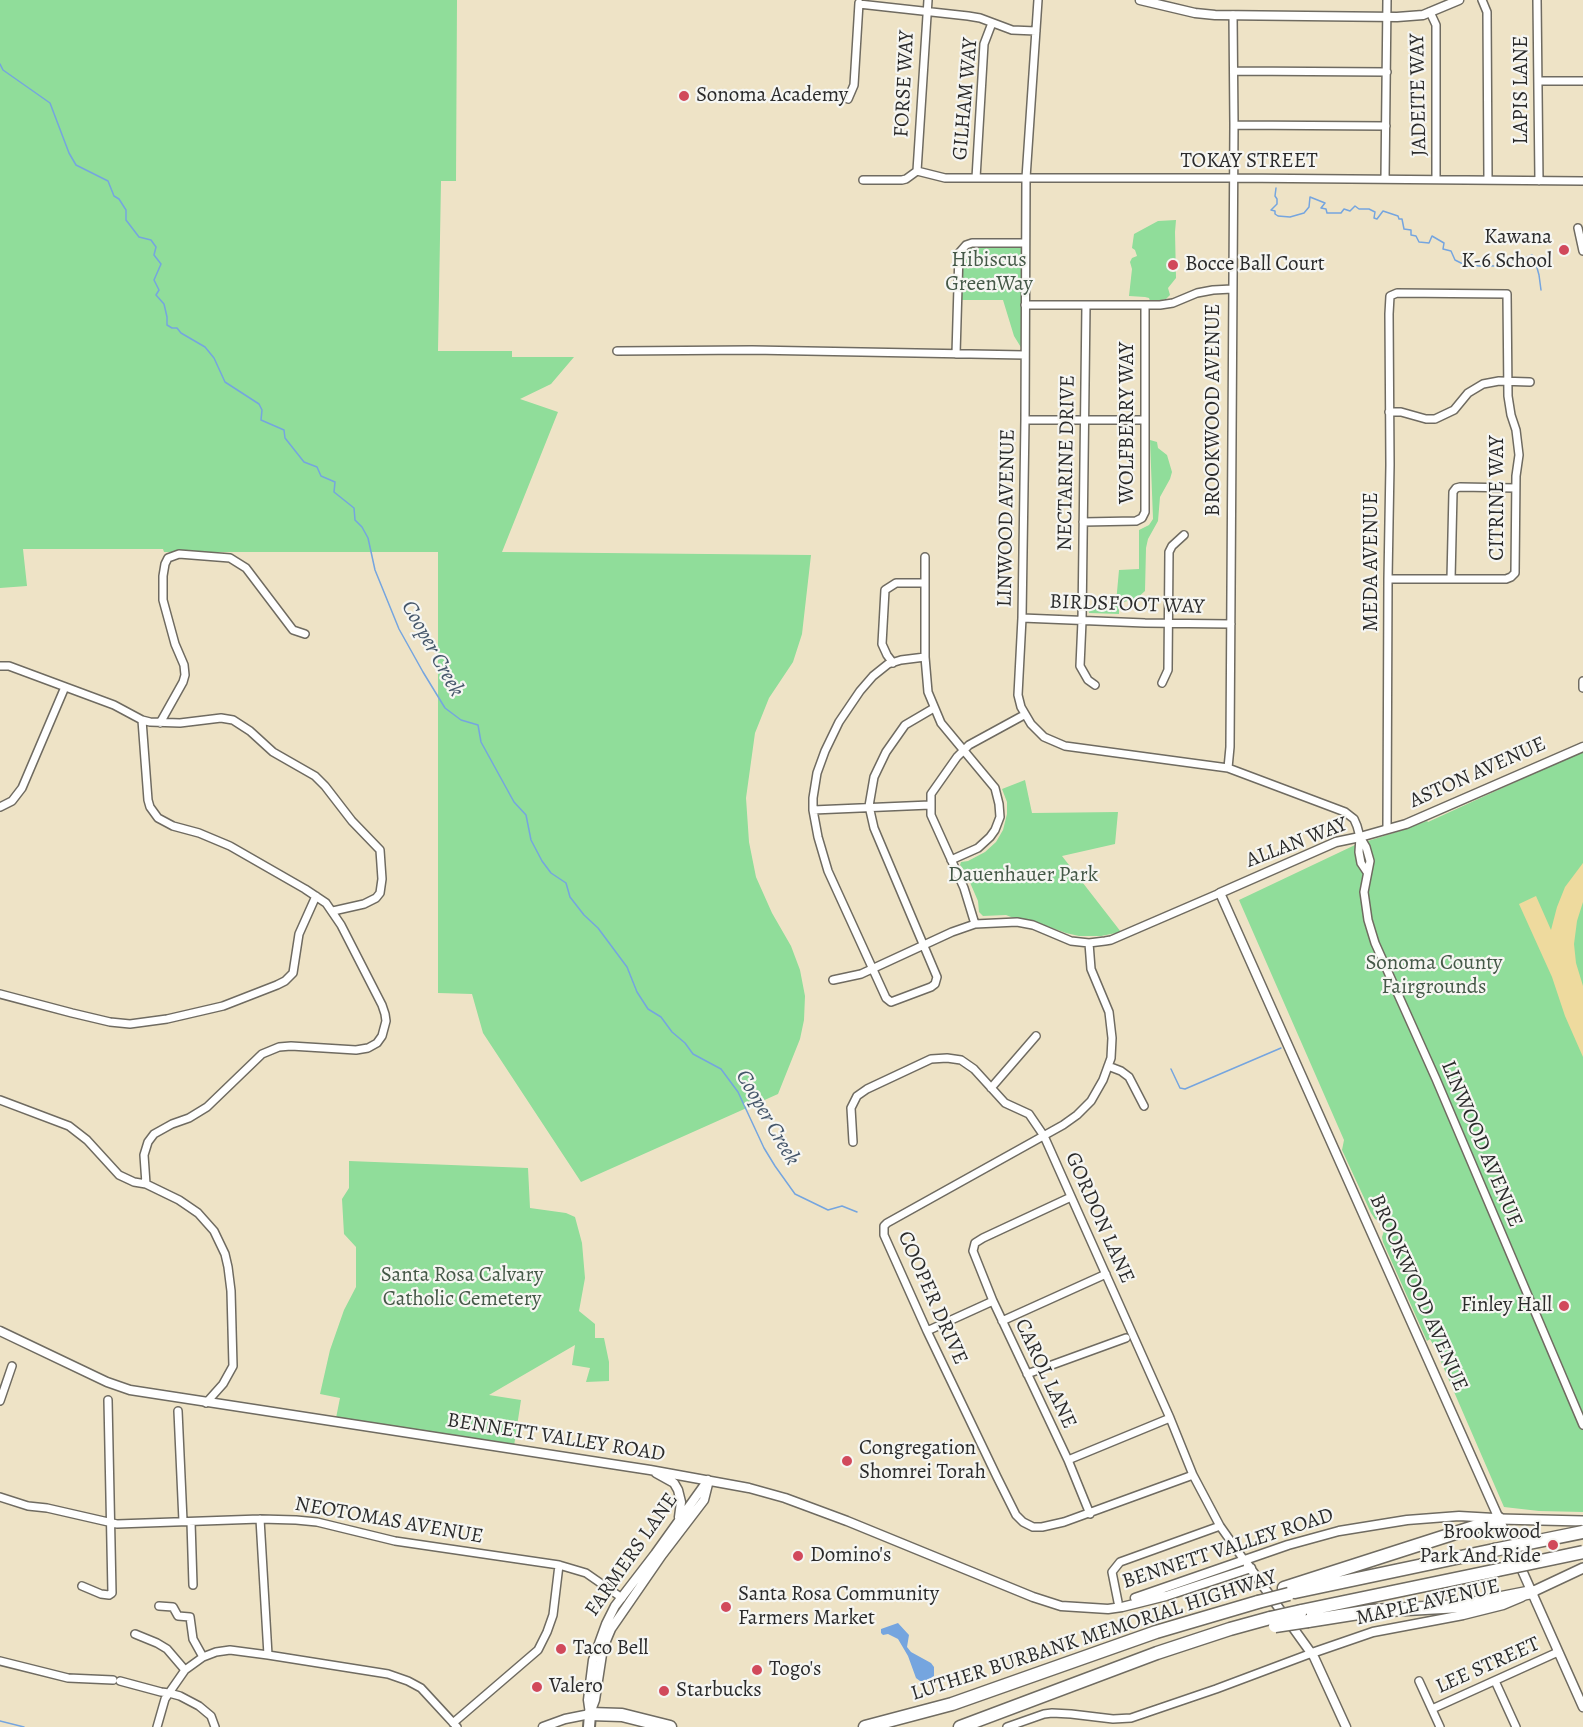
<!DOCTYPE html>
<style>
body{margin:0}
canvas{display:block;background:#eee3c6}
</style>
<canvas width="1583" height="1727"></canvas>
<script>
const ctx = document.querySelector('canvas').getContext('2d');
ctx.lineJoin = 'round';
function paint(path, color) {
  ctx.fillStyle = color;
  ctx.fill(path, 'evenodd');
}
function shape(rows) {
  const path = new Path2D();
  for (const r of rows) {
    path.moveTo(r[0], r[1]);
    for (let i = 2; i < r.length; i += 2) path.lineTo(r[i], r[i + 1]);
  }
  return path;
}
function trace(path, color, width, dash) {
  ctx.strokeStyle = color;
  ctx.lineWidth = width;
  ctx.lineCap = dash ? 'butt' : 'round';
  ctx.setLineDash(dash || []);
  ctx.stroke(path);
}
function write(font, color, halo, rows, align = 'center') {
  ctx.font = font + ' Alegreya,serif';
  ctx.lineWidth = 4.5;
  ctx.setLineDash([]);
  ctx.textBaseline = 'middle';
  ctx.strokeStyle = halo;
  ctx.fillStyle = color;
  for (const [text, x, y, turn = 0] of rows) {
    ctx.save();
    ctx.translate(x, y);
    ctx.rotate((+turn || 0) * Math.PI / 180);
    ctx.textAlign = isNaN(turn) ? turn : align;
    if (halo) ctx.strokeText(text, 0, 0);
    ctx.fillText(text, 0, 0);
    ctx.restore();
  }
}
paint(shape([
 [0,0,457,0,456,181,441,181,438,351,512,351,512,357,574,357,551,384,520,399,558,412,502,552,811,555,802,634,793,662,769,698,755,733,746,798,749,842,756,877,772,913,791,946,800,970,805,996,804,1020,800,1039,778,1094,581,1182,483,1033,472,994,438,993,438,552,164,552,163,549,23,549,27,586,0,588],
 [1176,220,1175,232,1176,278,1168,288,1170,295,1166,299,1158,301,1150,301,1149,298,1145,297,1129,296,1132,269,1130,262,1132,258,1137,256,1135,250,1132,248,1134,234,1158,221],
 [974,246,1023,247,1022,349,1014,336,1003,300,961,300,962,254,966,249],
 [1150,440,1157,442,1158,448,1167,455,1172,472,1170,479,1160,497,1158,521,1148,539,1146,548,1145,591,1136,599,1119,603,1119,614,1089,613,1088,608,1089,606,1112,607,1116,603,1119,570,1139,569,1139,530,1149,525,1153,519],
 [1583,751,1583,1512,1539,1511,1504,1507,1435,1348,1430,1339,1427,1341,1383,1242,1382,1237,1384,1231,1379,1221,1375,1219,1371,1213,1342,1150,1344,1140,1239,900,1355,845,1403,830,1427,821,1428,822],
 [1025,780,1032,813,1118,812,1115,844,1062,856,1121,932,1101,936,1079,936,1066,933,1030,920,1011,917,1006,915,983,916,979,912,978,901,965,871,960,865,961,862,968,861,985,852,996,842,1003,830,1007,814,1007,802,1002,789],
 [349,1161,528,1168,530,1208,566,1213,575,1217,582,1243,585,1278,579,1311,595,1324,595,1338,604,1338,609,1362,609,1381,586,1382,590,1368,572,1365,575,1345,489,1395,521,1400,514,1446,336,1418,340,1398,320,1394,330,1350,344,1310,356,1287,356,1247,344,1234,342,1199,349,1188]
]), '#90dd9a');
paint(shape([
 [1583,863,1583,902,1577,921,1574,944,1576,963,1583,986,1583,1057,1565,1016,1552,977,1519,904,1536,896,1551,930,1557,907,1565,887]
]), '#eeda9e');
paint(shape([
 [898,1623,909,1635,907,1647,911,1652,931,1663,934,1667,934,1676,927,1681,920,1681,916,1678,908,1656,898,1639,888,1634,883,1635,881,1633,881,1629]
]), '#75a5df');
trace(shape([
 [0,64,3,70,50,103,69,153,76,165,108,181,114,196,119,199,126,210,126,220,139,237,151,240,156,247,154,255,161,264,154,280,159,290,156,295,164,304,167,317,167,325,172,328,177,328,181,333,205,347,214,358,225,382,259,404,262,410,261,420,284,430,285,438,304,462,317,467,321,476,335,482,334,492,354,508,355,520,362,527,368,538,375,570,399,629,423,672,445,708,461,720,478,725,481,742,514,802,526,815,531,840,542,861,551,873,566,883,570,897,584,915,598,928,627,967,637,992,648,1009,661,1017,672,1032,685,1043,693,1054,721,1069,738,1092,764,1148,775,1166,795,1194,828,1210,842,1206,857,1212],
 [1276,188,1275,196,1277,199,1277,204,1271,210,1275,211,1275,214,1278,216,1290,217,1304,213,1309,207,1310,197,1325,203,1321,208,1326,209,1327,213,1341,213,1344,209,1350,211,1355,206,1359,209,1369,209,1375,212,1374,218,1377,219,1383,211,1398,216,1399,219,1402,219,1404,229,1411,230,1411,235,1416,236,1419,242,1429,243,1432,236,1444,243,1443,249,1451,251,1455,260,1461,263,1479,266,1500,266,1505,261,1517,262,1532,255,1534,257,1539,275,1541,290],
 [1171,1069,1180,1088,1185,1089,1281,1048],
 [0,1721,24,1727]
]), '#75a5df', 1.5);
const minor = shape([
 [1038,0,1026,178,1025,420,1022,618,1018,695,1021,707,1031,724,1044,737,1065,746,1228,768,1345,812,1354,819,1357,826,1360,837,1359,852,1361,863,1367,872],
 [1482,0,1487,12,1488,179],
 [1537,0,1539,181],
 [859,4,968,16,980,18,1012,30,1036,31],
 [1430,12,1436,25,1436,179],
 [1234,71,1387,72],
 [1538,81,1583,81],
 [848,99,854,85,859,3],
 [1234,125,1386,126],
 [917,171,945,178,1233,178,1583,181],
 [917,171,928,0],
 [976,178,984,44,992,23],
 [1385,179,1387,0],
 [863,180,902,180,906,179,917,171],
 [1578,228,1583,251],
 [1025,305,1160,305,1173,303,1197,293,1213,290,1232,289],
 [1086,305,1082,621,1080,666,1088,680,1095,685],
 [617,351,752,350,1025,355],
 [956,354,959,253,966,245,972,243,1025,243],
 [1389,412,1401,412,1426,419,1435,419,1454,410,1468,393,1483,384,1499,381,1530,382],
 [1025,420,1145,420],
 [1083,522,1136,521,1142,518,1145,512,1145,305],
 [925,557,925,657,928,692,941,723,995,788,999,804,1000,817,995,830,990,837,978,848,951,860],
 [1451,579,1453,492,1456,488,1460,487,1515,488],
 [1022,618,1145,623,1231,624],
 [925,657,901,660,888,664,873,676,860,691,839,722,825,751,817,773,813,798,813,810,818,837,828,871,886,998,891,1002,931,987,935,984,937,977,874,828,869,806,874,777,886,752,905,725,934,708],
 [893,663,887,655,882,644,885,590,896,583,925,583],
 [0,666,9,666,114,705,142,720,148,800,150,807,158,818,173,826,199,833,230,846,305,889,326,903,341,925,382,1005,385,1014,386,1021,382,1036,377,1043,368,1048,356,1050,291,1046,279,1047,262,1054,207,1107,189,1118,172,1124,154,1134,148,1142,144,1155,146,1184],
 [1583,681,1583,688],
 [1162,683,1168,670,1169,552,1172,546,1184,535],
 [142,720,150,722,180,723,221,718,233,720,250,731,273,752,315,776,325,786,352,821,380,850,382,879,380,893,376,898,364,904,333,911],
 [160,723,183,682,185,675,184,665,175,644,163,600,163,576,165,564,168,558,179,554,230,558,246,568,293,630,305,634],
 [1228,768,1230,747,1234,125,1233,15],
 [0,807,12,801,22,788,65,687],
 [813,810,930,805],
 [1387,828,1388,579,1390,465,1389,314,1390,296,1397,293,1507,294,1508,396,1511,415,1516,430,1519,455,1516,476,1515,573,1511,577,1506,579,1388,579],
 [1360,837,1366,847,1370,861,1364,892,1368,920,1375,943,1436,1079,1583,1425],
 [975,924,964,888,931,815,931,794,957,757,969,745,1024,715],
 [1089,943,1091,969,1109,1012,1112,1038,1111,1058,1103,1080,1091,1101,1077,1115,1063,1125,887,1223,884,1226,884,1235,927,1331,997,1477,1016,1515,1023,1522,1033,1527,1042,1527,1064,1522,1193,1475],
 [833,980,861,974,952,932,975,924,1017,922,1033,925,1071,941,1089,943,1105,941,1111,940,1220,893],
 [0,994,72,1013,110,1022,130,1024,167,1019,223,1006,277,985,285,981,293,973,299,934,316,896],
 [1108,1066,1121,1071,1129,1077,1144,1106],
 [991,1088,1036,1036],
 [0,1100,69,1126,87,1140,119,1175,134,1182,146,1184,179,1200,198,1213,214,1231,225,1254,228,1267,231,1291,233,1366,223,1384,206,1403],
 [853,1142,851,1108,857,1096,867,1089,931,1059,947,1058,961,1060,974,1069,1005,1103,1029,1114,1044,1136,1170,1418,1193,1475,1220,1526,1244,1560],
 [1071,1197,983,1238,975,1243,973,1251,993,1301,1068,1460,1090,1514],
 [1002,1321,1106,1274],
 [927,1331,993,1301],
 [1027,1374,1126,1338],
 [0,1401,12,1366],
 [178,1411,183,1521],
 [1068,1460,1170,1418],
 [0,1497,28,1506,47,1508,117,1524,260,1519,296,1520,317,1522,395,1541,559,1565,586,1573,622,1598],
 [260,1519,268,1655],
 [191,1522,193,1585],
 [82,1586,101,1594,109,1595,112,1593,108,1400],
 [1118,1602,1112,1572,1120,1562,1220,1526],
 [159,1606,173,1607,178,1616,190,1617,193,1639,203,1657],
 [135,1634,157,1643,167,1649,185,1670],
 [0,1661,68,1678,113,1680],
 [120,1681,161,1692,169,1693,185,1670,203,1657,216,1652,230,1650,268,1655,388,1674,408,1681,421,1688,457,1727],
 [1419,1681,1440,1727],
 [1495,1681,1516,1727],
 [1432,1709,1558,1652],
 [453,1723,538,1650,547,1632,553,1615,559,1565],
 [157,1727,165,1699,169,1693,180,1696,199,1706,211,1716,215,1727],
 [1007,1727,1044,1714,1052,1713,1071,1714,1113,1719,1131,1718,1216,1689,1312,1653]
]);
const tertiary = shape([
 [1140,0,1195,13,1215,15,1397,17,1423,15,1459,0],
 [1583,747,1406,824,1360,837,1336,842,1220,893,1583,1707],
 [0,1331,107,1382,130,1390,650,1470,749,1488,785,1498,847,1521,1033,1597,1061,1606,1108,1609,1122,1607,1166,1596,1251,1568],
 [656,1473,674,1483,678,1490,681,1502,679,1517],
 [1248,1565,1314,1657,1346,1727],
 [1135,1598,1288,1545,1339,1531,1407,1520,1459,1516,1494,1518],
 [1312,1653,1373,1632,1463,1615,1503,1605,1522,1597],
 [590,1713,595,1700,603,1648,611,1629,662,1555,704,1500,708,1484],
 [590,1714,588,1700,593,1660,606,1624,615,1606,655,1554,708,1480],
 [543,1727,565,1719,590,1714]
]);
const secondary = shape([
 [1499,1519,1583,1521],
 [1532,1592,1583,1568]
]);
const primary = shape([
 [589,1727,590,1714]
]);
const motorway = shape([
 [1284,1588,1499,1519],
 [1295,1592,1494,1550],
 [1301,1611,1498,1570],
 [1308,1621,1371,1611,1461,1606,1532,1592],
 [590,1714,622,1715,670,1727],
 [865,1727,952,1704,1156,1632,1258,1602],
 [960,1727,1157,1653,1230,1629,1270,1618]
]);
trace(minor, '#6f6b61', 10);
trace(tertiary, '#6f6b61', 11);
trace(secondary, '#6f6b61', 12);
trace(primary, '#6f6b61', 14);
trace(motorway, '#6f6b61', 15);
trace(minor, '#fff', 7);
trace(tertiary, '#fff', 8);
trace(secondary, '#fff', 9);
trace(primary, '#fff', 10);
trace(motorway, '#fff', 12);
const motorwayBridge = shape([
 [1494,1550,1583,1532],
 [1498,1570,1583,1552],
 [1258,1602,1289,1594],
 [1270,1618,1301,1611],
 [1275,1626,1308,1621]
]);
trace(motorwayBridge, '#6f6b61', 15, []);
trace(motorwayBridge, '#fff', 12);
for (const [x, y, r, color] of [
 [684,96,6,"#d1495b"],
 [1564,250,6,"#d1495b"],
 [1173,265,6,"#d1495b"],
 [1564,1306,6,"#d1495b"],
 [847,1461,6,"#d1495b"],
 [1553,1545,6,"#d1495b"],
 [798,1556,6,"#d1495b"],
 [726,1607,6,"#d1495b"],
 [561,1649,6,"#d1495b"],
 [757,1670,6,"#d1495b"],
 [537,1687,6,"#d1495b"],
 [664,1691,6,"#d1495b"]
]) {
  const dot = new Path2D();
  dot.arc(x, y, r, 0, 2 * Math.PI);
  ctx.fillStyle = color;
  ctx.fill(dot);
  trace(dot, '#f6f6f2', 2);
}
write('21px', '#2b2b2b', '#f6f6f2', [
 ["FORSE WAY",905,84,-87],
 ["LAPIS LANE",1522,90,-90],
 ["JADEITE WAY",1419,95,-91],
 ["GILHAM WAY",966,99,-85],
 ["TOKAY STREET",1249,162],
 ["BROOKWOOD AVENUE",1214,410,-90],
 ["WOLFBERRY WAY",1128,423,-90],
 ["NECTARINE DRIVE",1067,463,-89],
 ["CITRINE WAY",1498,498,-90],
 ["LINWOOD AVENUE",1007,518,-89],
 ["MEDA AVENUE",1372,562,-90],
 ["BIRDSFOOT WAY",1127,605,2],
 ["ASTON AVENUE",1478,773,-24],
 ["ALLAN WAY",1297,843,-21],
 ["LINWOOD AVENUE",1481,1144,67],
 ["GORDON LANE",1099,1218,66],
 ["BROOKWOOD AVENUE",1418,1293,66],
 ["COOPER DRIVE",932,1298,66],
 ["CAROL LANE",1045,1374,65],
 ["BENNETT VALLEY ROAD",556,1438,9],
 ["NEOTOMAS AVENUE",389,1521,10],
 ["BENNETT VALLEY ROAD",1228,1549,-18],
 ["FARMERS LANE",632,1555,-55],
 ["MAPLE AVENUE",1428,1603,-13],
 ["LUTHER BURBANK MEMORIAL HIGHWAY",1094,1636,-18],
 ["LEE STREET",1488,1666,-24]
]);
write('21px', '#2b2b2b', '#f6f6f2', [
 ["Sonoma Academy",696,96],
 ["Kawana",1552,238,"right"],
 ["K-6 School",1552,262,"right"],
 ["Bocce Ball Court",1185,265],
 ["Finley Hall",1552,1306,"right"],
 ["Congregation",859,1449],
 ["Shomrei Torah",859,1473],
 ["Brookwood",1541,1533,"right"],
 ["Park And Ride",1541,1557,"right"],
 ["Domino's",810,1556],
 ["Santa Rosa Community",738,1595],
 ["Farmers Market",738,1619],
 ["Taco Bell",573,1649],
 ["Togo's",769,1670],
 ["Valero",549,1687],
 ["Starbucks",676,1691]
], 'left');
write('21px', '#445847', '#f6f6f2', [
 ["Hibiscus",989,261],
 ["GreenWay",989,285],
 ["Dauenhauer Park",1023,876],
 ["Sonoma County",1434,964],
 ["Fairgrounds",1434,988],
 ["Santa Rosa Calvary",462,1276],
 ["Catholic Cemetery",462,1300]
]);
write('italic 22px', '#45566a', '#f6f6f2', [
 ["Cooper Creek",432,649,61],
 ["Cooper Creek",767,1118,60]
]);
</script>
